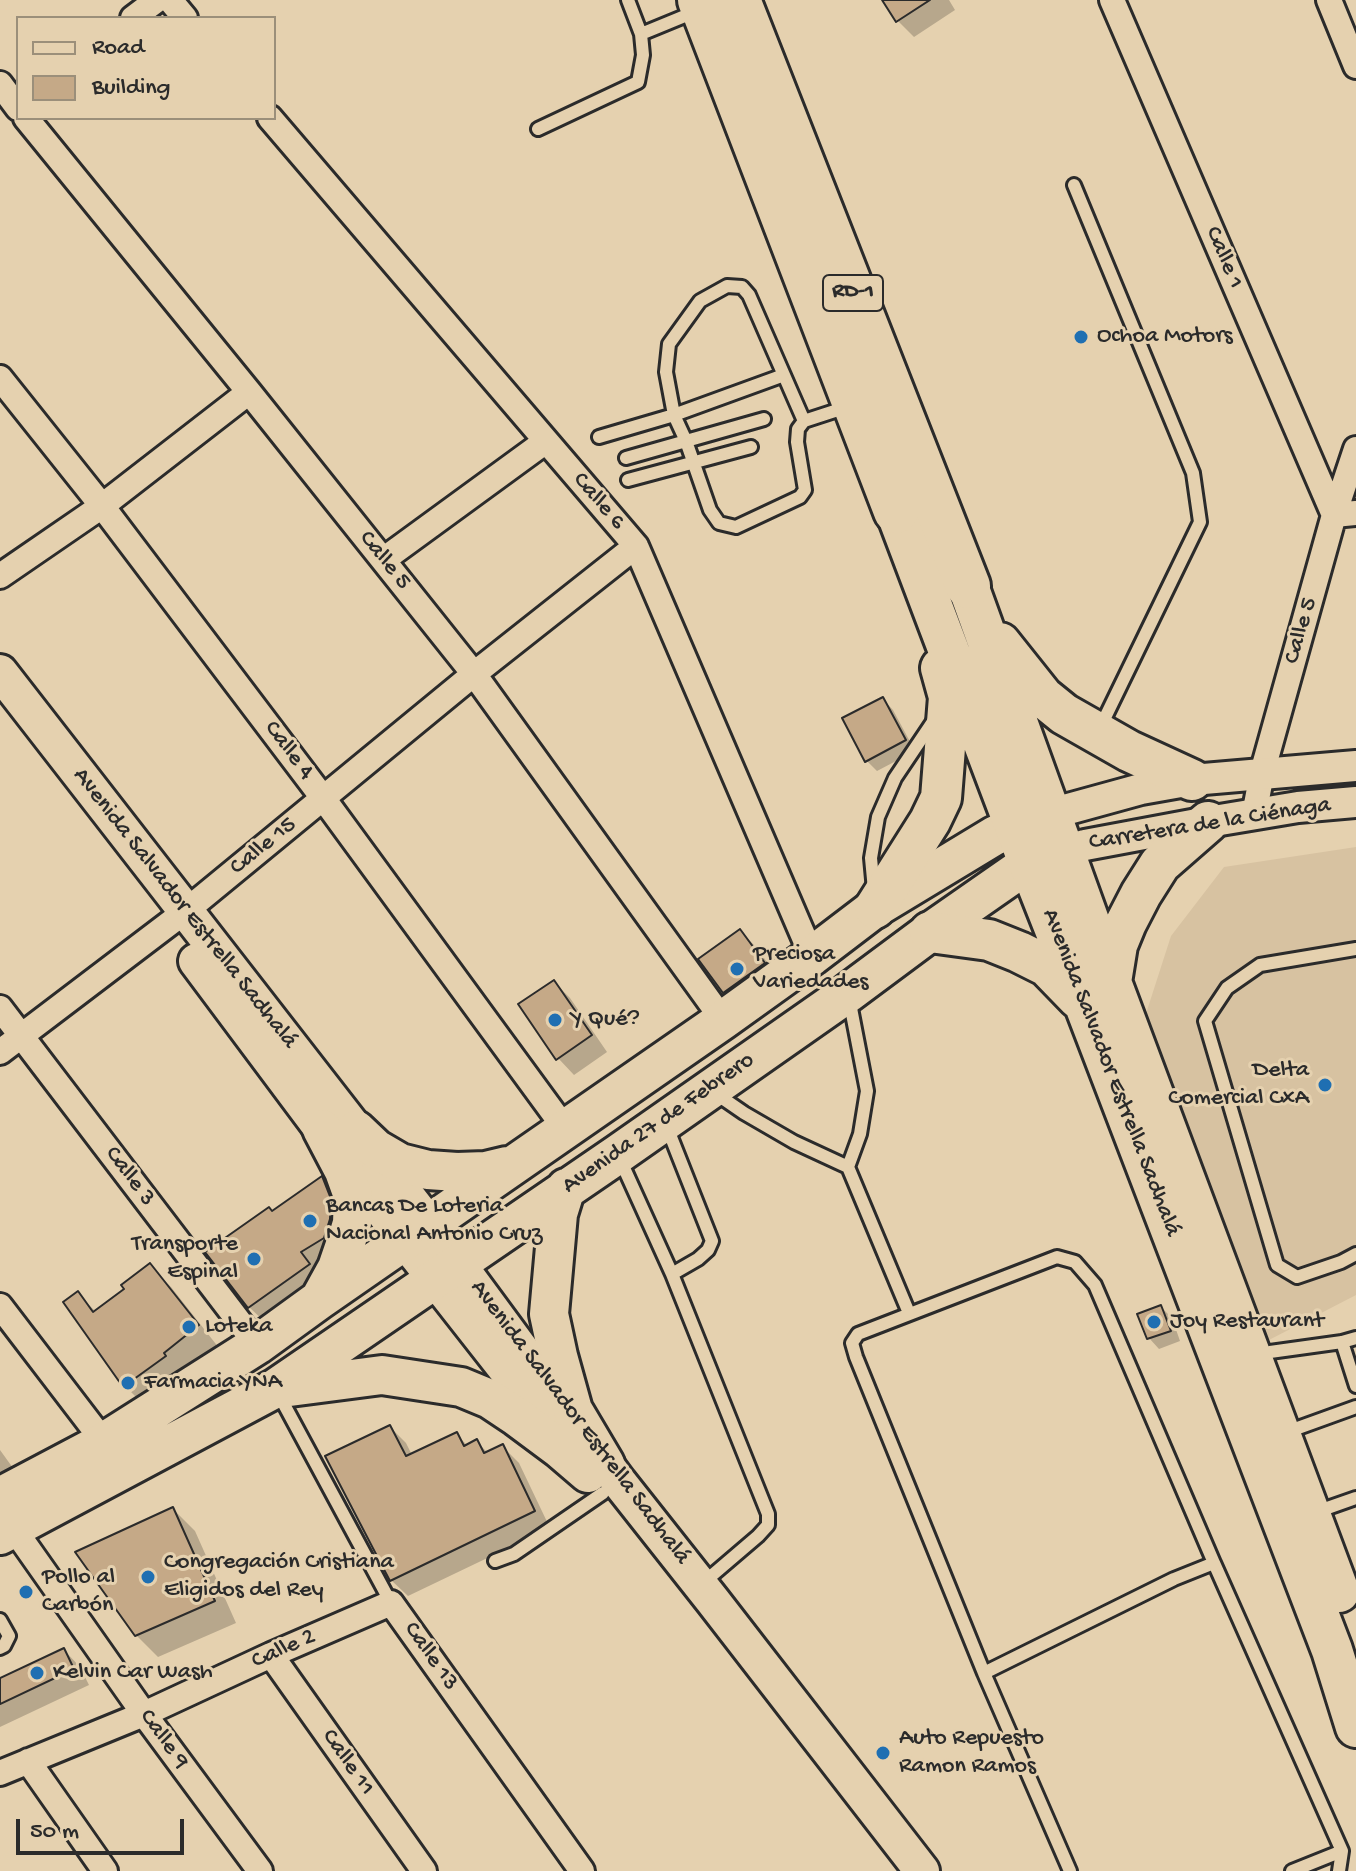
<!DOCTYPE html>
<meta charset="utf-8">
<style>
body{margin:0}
#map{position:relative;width:1356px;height:1871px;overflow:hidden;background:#e5d1af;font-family:"Gochi Hand",sans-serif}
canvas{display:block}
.legend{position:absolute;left:16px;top:16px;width:260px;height:104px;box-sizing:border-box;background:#e5d1af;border:2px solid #9b8f7a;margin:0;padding:10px 14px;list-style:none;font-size:24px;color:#2b2b2b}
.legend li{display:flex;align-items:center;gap:16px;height:40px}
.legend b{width:40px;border:2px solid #9b8f7a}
.scale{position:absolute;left:16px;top:1819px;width:168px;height:36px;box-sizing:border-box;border:4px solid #2b2b2b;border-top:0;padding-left:10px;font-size:24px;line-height:28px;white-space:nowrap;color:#2b2b2b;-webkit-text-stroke:6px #e5d1af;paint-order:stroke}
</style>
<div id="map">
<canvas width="1356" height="1871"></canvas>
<ul class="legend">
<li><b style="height:10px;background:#e5d1af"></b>Road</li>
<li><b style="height:22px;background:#c5a987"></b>Building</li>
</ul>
<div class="scale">50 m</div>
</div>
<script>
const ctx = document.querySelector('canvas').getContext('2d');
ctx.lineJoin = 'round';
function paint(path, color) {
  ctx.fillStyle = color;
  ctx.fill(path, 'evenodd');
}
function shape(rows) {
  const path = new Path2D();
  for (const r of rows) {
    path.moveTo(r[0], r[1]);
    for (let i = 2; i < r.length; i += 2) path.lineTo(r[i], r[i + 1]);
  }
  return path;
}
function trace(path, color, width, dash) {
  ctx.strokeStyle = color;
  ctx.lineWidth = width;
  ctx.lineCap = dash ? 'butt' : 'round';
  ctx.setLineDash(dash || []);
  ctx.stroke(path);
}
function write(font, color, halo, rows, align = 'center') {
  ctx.font = font + ' "Gochi Hand",sans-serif';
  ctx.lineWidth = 6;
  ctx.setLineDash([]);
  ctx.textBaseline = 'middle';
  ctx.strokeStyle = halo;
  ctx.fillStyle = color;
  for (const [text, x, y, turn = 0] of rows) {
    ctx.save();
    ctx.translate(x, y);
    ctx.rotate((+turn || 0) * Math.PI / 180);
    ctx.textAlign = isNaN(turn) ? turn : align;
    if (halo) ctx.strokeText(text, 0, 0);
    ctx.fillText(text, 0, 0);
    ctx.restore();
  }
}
paint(shape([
 [1356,847,1356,1295,1267,1341,1142,1026,1171,936,1224,867]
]), '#d7c2a1');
paint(shape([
 [884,0,949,0,955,10,914,37,898,21],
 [883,699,893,710,915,751,877,771,866,760],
 [740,931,756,947,780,980,741,1008,724,992],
 [554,982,570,998,607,1052,574,1075,558,1058],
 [322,1179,338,1195,324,1282,266,1323,249,1307,208,1252,272,1213],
 [149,1265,171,1287,219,1348,146,1407,124,1385,78,1294,96,1312,127,1290],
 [1161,1307,1172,1318,1180,1341,1159,1349,1149,1338],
 [390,1427,406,1443,412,1455,456,1434,468,1446,477,1442,488,1453,502,1446,519,1463,550,1528,408,1596,391,1580],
 [0,1450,26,1486,0,1498],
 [173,1509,195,1531,236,1623,158,1657,136,1635],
 [64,1650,80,1667,89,1685,0,1727,0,1680]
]), '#0003');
const building = shape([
 [882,0,930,0,896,22,882,0],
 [883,697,906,740,865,762,842,718,883,697],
 [740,929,765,963,723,993,698,959,740,929],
 [554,980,592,1035,556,1060,518,1004,554,980],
 [322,1176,331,1199,330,1219,324,1238,301,1252,310,1264,248,1308,205,1252,269,1207,272,1211,322,1176],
 [150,1263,199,1325,164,1353,166,1356,123,1387,63,1302,78,1291,93,1312,124,1289,121,1285,150,1263],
 [1161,1305,1171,1331,1147,1339,1137,1314,1161,1305],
 [390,1425,406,1456,457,1432,464,1446,477,1439,484,1453,503,1444,535,1511,390,1581,325,1456,390,1425],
 [173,1507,215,1601,135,1636,75,1552,173,1507],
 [64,1648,74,1669,0,1704,0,1678,64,1648]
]);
paint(building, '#c5a987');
trace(building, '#2b2b2b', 2);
const service = shape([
 [641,34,697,11],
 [538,129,638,82,643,55,641,34,628,0],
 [1074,185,1193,473,1200,522,1099,730],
 [804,421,749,295,742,287,727,286,700,301,669,344,666,372,674,415,686,441,710,510,719,523,736,527,800,497,805,490,797,442,798,429,804,421,847,407],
 [599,437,674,415,784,375],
 [626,458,764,419],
 [628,480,751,447],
 [874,890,871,858,878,817,895,778,934,720],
 [1356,949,1260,965,1227,988,1205,1021,1277,1265,1297,1277,1341,1262,1356,1254],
 [849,998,867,1091,860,1134,848,1167,909,1313],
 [715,1093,744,1113,794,1142,848,1167],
 [667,1127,712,1241,708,1250,698,1259,672,1274],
 [619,1157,672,1274,768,1514,768,1525,758,1536,703,1583],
 [1342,1342,1356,1386],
 [1257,1355,1270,1352,1342,1342,1356,1338],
 [279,1395,391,1603],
 [1284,1433,1356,1407],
 [1316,1512,1356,1498],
 [495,1561,514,1554,603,1493],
 [1214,1563,1342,1851,1339,1871],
 [0,1620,9,1636,4,1646,0,1648],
 [984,1673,856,1357,852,1343,858,1334,1057,1257,1075,1262,1095,1285,1214,1563,1174,1579,984,1673,1070,1871],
 [1292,1871,1342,1851]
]);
const minor = shape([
 [170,0,185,18],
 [1112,0,1334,515,1356,513],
 [1329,0,1356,66],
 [133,18,157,0],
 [0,84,18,108],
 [26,118,249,392,474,674,723,1020],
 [270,118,636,546,812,956],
 [0,378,102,506,323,798,566,1130],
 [383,560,546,441],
 [0,576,102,506,249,392],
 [1254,815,1262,773,1334,515,1356,449],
 [0,1008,257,1345],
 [0,1052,187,910,474,674,636,546],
 [0,1306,104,1442],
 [14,1529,144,1714,260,1871],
 [271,1655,424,1871],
 [28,1761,105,1871],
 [0,1773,144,1714,271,1655,391,1603,582,1871]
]);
const tertiary = shape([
 [1050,814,1141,789,1192,780,1356,766],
 [1064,851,1085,845,1208,822,1298,807,1356,802]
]);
const secondary = shape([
 [0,672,429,1224,619,1482,713,1601,922,1871],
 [196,961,405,1241,554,1431]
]);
const primary = shape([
 [356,1130,376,1149,400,1163,428,1170,457,1172,486,1171,507,1166],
 [566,1188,558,1214,549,1314,558,1356,573,1410,605,1464],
 [321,1297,337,1268,349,1233,352,1223,353,1196,344,1171,322,1129],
 [282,1388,382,1375,461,1387,490,1399,517,1417,560,1449,588,1473],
 [0,1497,104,1442,257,1345,319,1300,723,1020,812,956,875,908,994,836,1015,826,1044,817],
 [0,1535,276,1388,618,1154,848,993,930,932,1029,863,1058,853]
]);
const trunk = shape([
 [896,511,1029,863,1086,1008,1332,1650,1356,1727],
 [968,586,1111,982,1339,1592],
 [1000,643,1043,697,1064,714,1129,751,1192,780],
 [875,908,930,821,941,798,949,697,941,668],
 [930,932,989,940,1019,952,1047,966,1078,998],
 [1111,982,1117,945,1126,923,1141,894,1160,864,1208,822]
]);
const motorway = shape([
 [700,0,896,511],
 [738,0,968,586]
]);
trace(service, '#2b2b2b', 18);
trace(minor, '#2b2b2b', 30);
trace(tertiary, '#2b2b2b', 36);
trace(secondary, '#2b2b2b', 40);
trace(primary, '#2b2b2b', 44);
trace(trunk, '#2b2b2b', 46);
trace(motorway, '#2b2b2b', 50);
trace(service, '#e5d1af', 12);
trace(minor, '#e5d1af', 24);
trace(tertiary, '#e5d1af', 30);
trace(secondary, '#e5d1af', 34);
trace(primary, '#e5d1af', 38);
trace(trunk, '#e5d1af', 40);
trace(motorway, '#e5d1af', 44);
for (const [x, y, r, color] of [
 [1081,337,8,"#1f6fb2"],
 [737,969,8,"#1f6fb2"],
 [555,1020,8,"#1f6fb2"],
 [1325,1085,8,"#1f6fb2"],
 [310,1221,8,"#1f6fb2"],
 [254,1259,8,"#1f6fb2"],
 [1154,1322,8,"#1f6fb2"],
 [189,1327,8,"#1f6fb2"],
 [128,1383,8,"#1f6fb2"],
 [148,1577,8,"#1f6fb2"],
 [26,1592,8,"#1f6fb2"],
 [37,1673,8,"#1f6fb2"],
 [883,1753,8,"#1f6fb2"]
]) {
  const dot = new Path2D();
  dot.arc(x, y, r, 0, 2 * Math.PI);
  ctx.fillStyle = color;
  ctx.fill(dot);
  trace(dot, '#e5d1af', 3);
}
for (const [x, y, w] of [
 [853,293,60]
]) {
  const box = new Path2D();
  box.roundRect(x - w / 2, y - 18, w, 36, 6);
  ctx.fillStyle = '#e5d1af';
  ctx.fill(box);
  trace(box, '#2b2b2b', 2);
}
write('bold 22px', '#2b2b2b', null, [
 ["RD-1",853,293]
]);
write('24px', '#2b2b2b', '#e5d1af', [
 ["Calle 1",1223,258,67],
 ["Calle 6",598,502,49],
 ["Calle 5",384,561,51],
 ["Calle 5",1302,631,-74],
 ["Calle 4",288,751,53],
 ["Carretera de la Ciénaga",1210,825,-9],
 ["Calle 15",264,847,-39],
 ["Avenida Salvador Estrella Sadhalá",184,909,52],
 ["Avenida Salvador Estrella Sadhalá",1110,1073,69],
 ["Avenida 27 de Febrero",659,1124,-35],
 ["Calle 3",129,1177,53],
 ["Avenida Salvador Estrella Sadhalá",579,1423,53],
 ["Calle 2",284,1650,-24],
 ["Calle 13",430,1657,55],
 ["Calle 9",163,1740,54],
 ["Calle 11",347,1763,55]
]);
write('24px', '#2b2b2b', '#e5d1af', [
 ["Ochoa Motors",1097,337],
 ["Preciosa",753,955],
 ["Variedades",753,983],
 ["Y Qué?",571,1020],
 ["Delta",1309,1071,"right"],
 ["Comercial CxA",1309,1099,"right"],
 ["Bancas De Loteria",326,1207],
 ["Nacional Antonio Cruz",326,1235],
 ["Transporte",238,1245,"right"],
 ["Espinal",238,1273,"right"],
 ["Joy Restaurant",1170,1322],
 ["Loteka",205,1327],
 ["Farmacia YNA",144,1383],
 ["Congregación Cristiana",164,1563],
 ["Eligidos del Rey",164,1591],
 ["Pollo al",42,1578],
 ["Carbón",42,1606],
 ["Kelvin Car Wash",53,1673],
 ["Auto Repuesto",899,1739],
 ["Ramon Ramos",899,1767]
], 'left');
</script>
